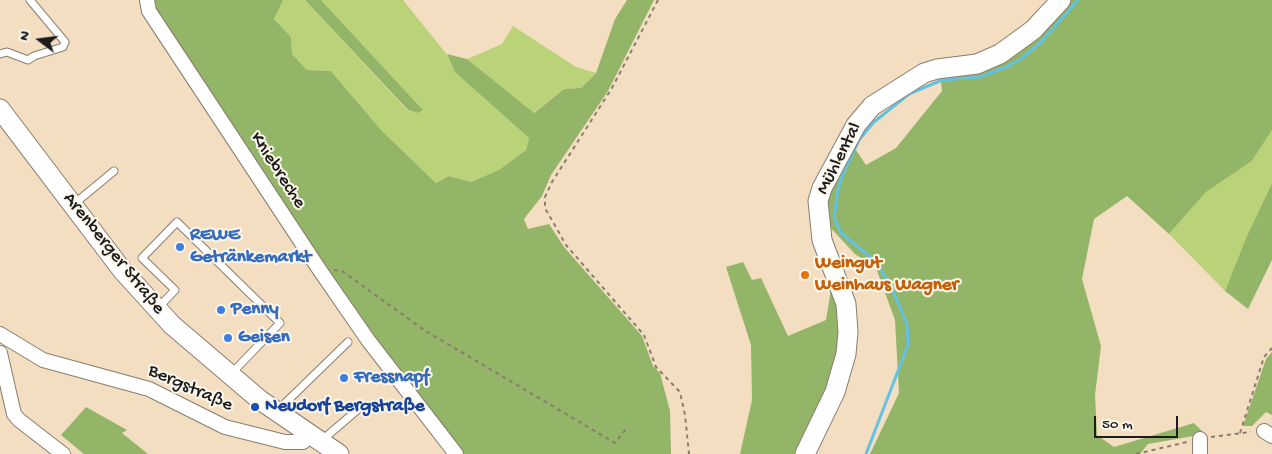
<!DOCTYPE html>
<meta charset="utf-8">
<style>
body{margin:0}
#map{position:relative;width:1272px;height:454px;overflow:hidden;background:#f4dec1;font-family:"Gochi Hand",sans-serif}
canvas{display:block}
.north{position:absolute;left:15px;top:15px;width:50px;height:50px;-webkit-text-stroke:4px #fbf7ec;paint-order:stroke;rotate:285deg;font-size:14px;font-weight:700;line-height:20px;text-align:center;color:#1c1c1c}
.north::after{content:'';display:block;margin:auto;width:18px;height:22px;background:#1c1c1c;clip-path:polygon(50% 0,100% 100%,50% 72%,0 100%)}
.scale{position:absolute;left:1094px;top:416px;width:84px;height:22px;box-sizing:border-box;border:2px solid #1c1c1c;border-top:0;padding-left:6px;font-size:15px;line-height:18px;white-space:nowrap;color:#1c1c1c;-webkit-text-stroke:4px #fbf7ec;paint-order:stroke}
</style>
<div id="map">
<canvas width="1272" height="454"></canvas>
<div class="north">N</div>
<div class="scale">50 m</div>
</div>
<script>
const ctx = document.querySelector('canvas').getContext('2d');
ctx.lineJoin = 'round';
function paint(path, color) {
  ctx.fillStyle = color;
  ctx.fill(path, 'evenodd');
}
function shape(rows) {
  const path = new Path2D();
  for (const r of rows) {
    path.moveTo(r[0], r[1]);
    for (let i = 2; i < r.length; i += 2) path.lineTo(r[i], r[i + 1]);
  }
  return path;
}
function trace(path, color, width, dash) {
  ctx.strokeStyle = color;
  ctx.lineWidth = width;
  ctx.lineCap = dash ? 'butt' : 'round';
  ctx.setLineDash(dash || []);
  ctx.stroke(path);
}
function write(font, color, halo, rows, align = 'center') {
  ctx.font = font + ' "Gochi Hand",sans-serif';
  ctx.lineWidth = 4;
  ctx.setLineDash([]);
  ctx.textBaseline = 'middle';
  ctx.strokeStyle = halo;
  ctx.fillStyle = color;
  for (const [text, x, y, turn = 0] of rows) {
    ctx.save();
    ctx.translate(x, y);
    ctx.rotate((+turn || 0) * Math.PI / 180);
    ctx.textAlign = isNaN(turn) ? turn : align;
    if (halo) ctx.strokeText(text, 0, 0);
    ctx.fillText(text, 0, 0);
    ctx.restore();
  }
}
paint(shape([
 [283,0,305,0,407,110,418,113,422,109,321,0,403,0,448,56,456,72,529,138,526,150,500,170,471,182,449,176,436,183,381,130,331,71,307,70,292,54,291,37,274,19],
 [513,26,576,67,596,73,581,88,564,89,533,113,467,59,502,44],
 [1272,130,1272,183,1246,238,1225,291,1169,234,1206,192,1252,161]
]), '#bad378');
paint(shape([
 [153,0,283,0,274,19,291,37,292,54,307,70,331,71,381,130,436,183,449,176,471,182,499,170,526,150,529,138,455,72,447,54,467,59,534,113,564,89,581,88,596,73,615,19,627,0,654,0,608,91,551,175,542,196,524,219,528,229,549,224,564,247,642,336,653,366,660,373,670,411,671,454,460,454,370,335,154,9],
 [305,0,321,0,423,110,418,113,408,110],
 [1066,0,1272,0,1272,130,1252,161,1206,192,1169,234,1127,196,1094,219,1082,279,1101,346,1095,395,1097,435,1114,447,1194,423,1205,434,1148,444,1140,454,870,454,899,393,895,320,876,268,855,254,825,222,827,192,851,143,866,165,896,148,942,91,940,71,970,68],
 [1272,183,1272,260,1248,309,1225,291,1246,238],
 [743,262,752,280,761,278,788,336,826,320,832,283,841,319,836,372,799,454,740,454,752,400,751,345,726,267],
 [1272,352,1272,415,1266,412,1252,426,1243,426,1266,359],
 [86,407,127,430,122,433,148,454,84,454,61,435]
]), '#93b568');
trace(shape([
 [866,454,908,345,907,324,890,284,873,259,841,233,834,217,838,189,843,174,859,140,874,122,909,94,942,80,980,77,1006,67,1021,59,1041,42,1078,0]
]), '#63c2e1', 3);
const lane = shape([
 [0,54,7,52,28,60,34,56,63,47,65,42,30,0],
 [74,204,114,171],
 [157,309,175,290,142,258,177,222,280,323,231,374],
 [278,410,348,342],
 [321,441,362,406]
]);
const street = shape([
 [147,0,149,11,319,269,368,340,456,454],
 [0,334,43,360,149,389,225,427,285,442,303,442,311,435],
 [0,353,14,414,19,420,63,454],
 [1264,431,1272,436],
 [1200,439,1200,454]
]);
const secondary = shape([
 [0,109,122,270,172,325,260,400,339,454],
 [805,454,835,392,846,354,848,332,846,304,822,240,818,201,822,188,856,125,872,106,924,73,937,69,977,64,1000,54,1033,30,1061,0]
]);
trace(lane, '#887d6e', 9);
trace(street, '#887d6e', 16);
trace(secondary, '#887d6e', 21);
trace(shape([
 [658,0,612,88,552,182,545,197,545,208,566,245,644,335,656,367,680,392,685,415,689,454],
 [334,270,342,271,424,330,615,443,626,429],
 [1240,433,1264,357,1272,348],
 [1211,437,1251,432],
 [1136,454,1187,442]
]), '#887d6e', 2, [4, 4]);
trace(lane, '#fff', 7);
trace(street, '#fff', 14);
trace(secondary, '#fff', 19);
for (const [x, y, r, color] of [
 [180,247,5,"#3f7fe0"],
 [805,275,5,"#e8710a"],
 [221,310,5,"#3f7fe0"],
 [228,338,5,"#3f7fe0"],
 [344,378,5,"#3f7fe0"],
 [255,407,5,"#1a4fb4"]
]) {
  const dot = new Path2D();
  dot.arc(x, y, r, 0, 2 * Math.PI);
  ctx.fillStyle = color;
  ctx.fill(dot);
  trace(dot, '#fbf7ec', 2);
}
write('19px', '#1c1c1c', '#fbf7ec', [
 ["Mühlental",840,159,-63],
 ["Kniebreche",277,171,57],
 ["Arenberger Straße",113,254,51],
 ["Bergstraße",190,389,24]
]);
write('bold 19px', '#366cbe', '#fbf7ec', [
 ["REWE",190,236],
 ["Getränkemarkt",190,258],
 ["Penny",231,310],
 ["Geisen",238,338],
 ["Fressnapf",354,378]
], 'left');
write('bold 19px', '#c56008', '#fbf7ec', [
 ["Weingut",815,264],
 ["Weinhaus Wagner",815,286]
], 'left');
write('bold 19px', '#164399', '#fbf7ec', [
 ["Neudorf Bergstraße",265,407]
], 'left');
</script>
